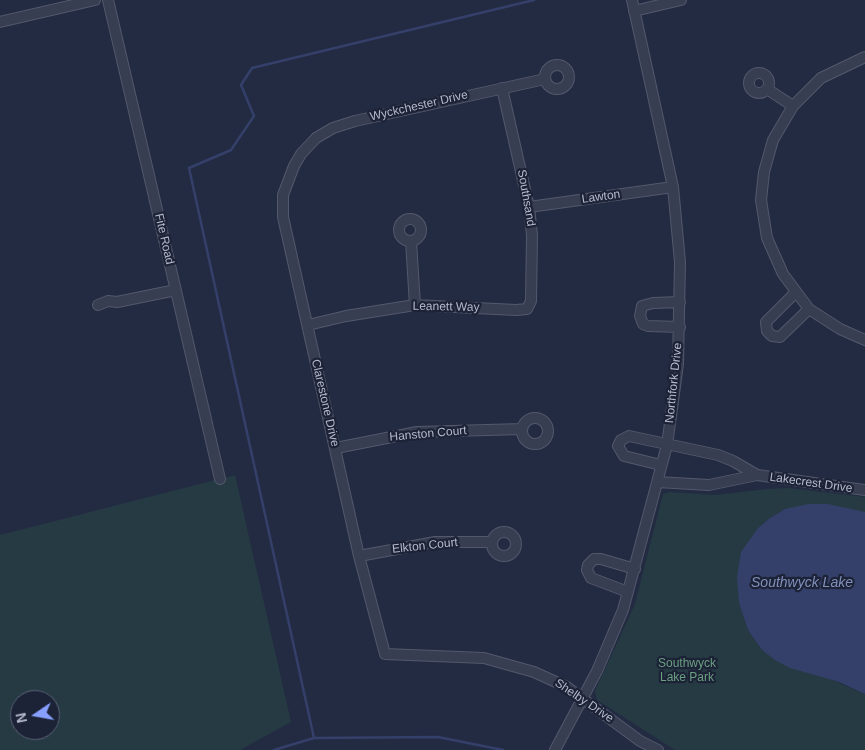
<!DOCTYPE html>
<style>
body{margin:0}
#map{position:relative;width:865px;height:750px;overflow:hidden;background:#232b43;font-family:Helvetica,sans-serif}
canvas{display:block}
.north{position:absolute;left:10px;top:690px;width:50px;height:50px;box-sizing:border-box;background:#1d2337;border:1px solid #5a5f73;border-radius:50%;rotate:258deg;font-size:14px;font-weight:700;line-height:20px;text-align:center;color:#b5b9cc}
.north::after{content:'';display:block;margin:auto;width:18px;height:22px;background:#879fff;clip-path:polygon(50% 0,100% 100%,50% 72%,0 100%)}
</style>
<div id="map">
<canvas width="865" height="750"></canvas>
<div class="north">N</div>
</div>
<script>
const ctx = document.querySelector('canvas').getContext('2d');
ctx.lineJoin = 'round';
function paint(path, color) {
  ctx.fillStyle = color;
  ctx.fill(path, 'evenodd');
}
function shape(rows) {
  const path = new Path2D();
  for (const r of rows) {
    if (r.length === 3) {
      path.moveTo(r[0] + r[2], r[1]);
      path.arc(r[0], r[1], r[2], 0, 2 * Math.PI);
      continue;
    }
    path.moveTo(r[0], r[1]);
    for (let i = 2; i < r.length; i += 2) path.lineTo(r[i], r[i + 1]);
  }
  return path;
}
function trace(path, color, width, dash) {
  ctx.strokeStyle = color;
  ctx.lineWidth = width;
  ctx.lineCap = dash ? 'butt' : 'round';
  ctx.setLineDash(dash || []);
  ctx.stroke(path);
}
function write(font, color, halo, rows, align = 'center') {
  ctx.font = font + ' Helvetica,sans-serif';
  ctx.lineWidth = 4.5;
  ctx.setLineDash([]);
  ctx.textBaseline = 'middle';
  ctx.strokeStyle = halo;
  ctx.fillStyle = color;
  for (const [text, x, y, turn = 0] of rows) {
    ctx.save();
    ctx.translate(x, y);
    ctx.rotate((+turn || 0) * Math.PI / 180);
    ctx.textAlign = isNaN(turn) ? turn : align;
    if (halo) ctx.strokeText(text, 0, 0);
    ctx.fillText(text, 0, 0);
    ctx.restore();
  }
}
paint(shape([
 [235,475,291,722,240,750,0,750,0,535],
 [20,700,50,700,50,730,20,730],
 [788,488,865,497,865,512,785,509,770,518,758,528,739,603,748,630,762,650,865,694,865,750,675,750,597,700,595,691,635,604,663,494,669,492,716,495,767,489]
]), '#253a43');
paint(shape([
 [808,504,828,504,865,512,865,694,839,682,790,668,775,660,762,650,748,630,739,603,737,577,741,552,758,528,770,518,785,509]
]), '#344069');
trace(shape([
 [314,738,189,168,231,150,254,116,241,85,252,68,534,0],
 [274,750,314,738,438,737,503,750]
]), '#344069', 2.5);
const minor = shape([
 [108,0,220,479],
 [634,11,681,0],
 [0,22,95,0],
 [865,57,821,78,793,106,773,140,764,172,761,200,767,238,783,274,809,309,840,329,865,340],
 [557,77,12],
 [759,83,10],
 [545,79,355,121,333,128,316,138,301,154,294,166,283,195,283,217,359,556,385,654,484,658,534,672,567,687,640,741,658,750],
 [767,89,793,106],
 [529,207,673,187],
 [410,230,11],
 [411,241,415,305],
 [796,292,766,322,767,331,772,336,780,337,809,309],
 [98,305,108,301,117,302,176,290],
 [308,325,346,316,415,305,516,310,527,309,531,301,532,235,529,207,502,88],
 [680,327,648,326,643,324,640,316,642,306,653,303,680,302],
 [535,431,13],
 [336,448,417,432,522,429],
 [661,465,624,456,618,446,621,440,629,436,718,455,733,461,757,475],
 [657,482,709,485,757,475,865,490],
 [504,544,12],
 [359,556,435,542,492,542],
 [628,592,591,578,587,570,588,565,594,559,601,559,635,569],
 [555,750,597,671,623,610,667,445,678,364,680,262,673,187,632,0]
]);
trace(minor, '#53596c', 12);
trace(minor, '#383e52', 10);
write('12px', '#b5b9cc', '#1d2337', [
 ["Wyckchester Drive",419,106,-13],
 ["Lawton",601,197,-8],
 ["Southsand",526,198,80],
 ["Fite Road",164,239,77],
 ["Leanett Way",446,307,1],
 ["Northfork Drive",674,383,-84],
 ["Clarestone Drive",325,403,77],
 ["Hanston Court",428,434,-5],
 ["Lakecrest Drive",811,483,8],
 ["Elkton Court",425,546,-6],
 ["Shelby Drive",584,701,34]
]);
write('12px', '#6a9f80', '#1d2337', [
 ["Southwyck",687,664],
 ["Lake Park",687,678]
]);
write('italic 14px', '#818fba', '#1d2337', [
 ["Southwyck Lake",802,583]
]);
</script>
